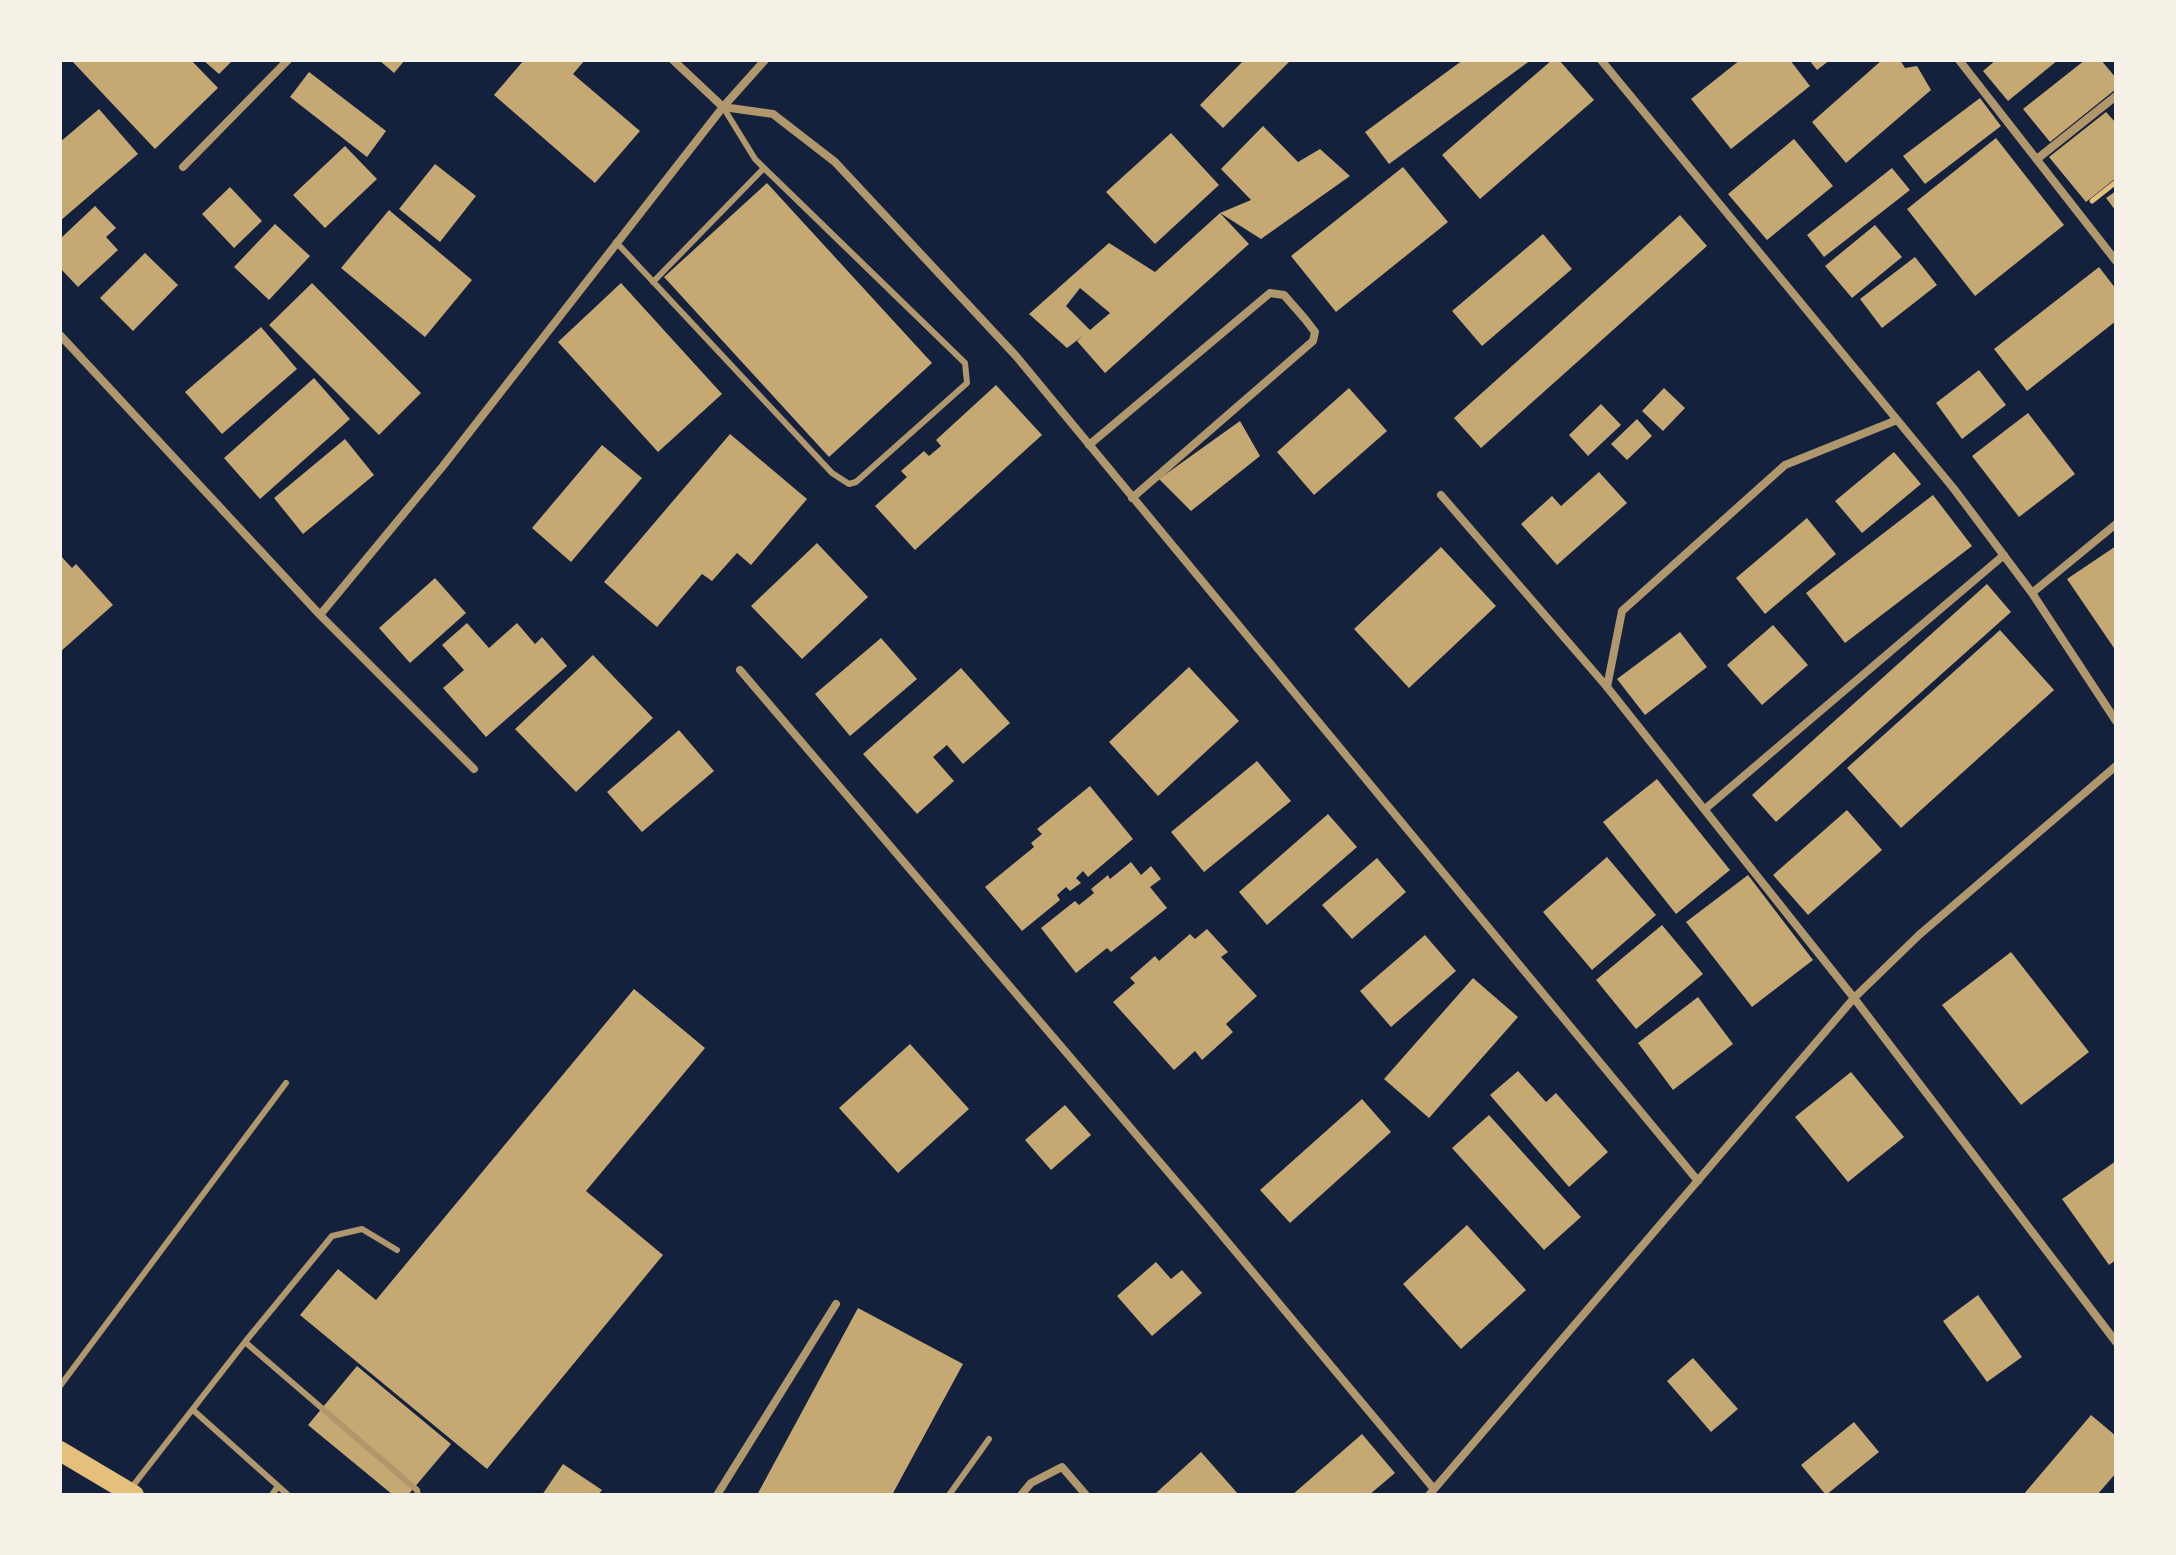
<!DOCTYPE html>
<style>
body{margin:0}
#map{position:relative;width:2176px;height:1555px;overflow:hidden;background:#14213d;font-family:Cabin,sans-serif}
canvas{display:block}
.frame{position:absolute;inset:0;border:62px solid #f6f1e7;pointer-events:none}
</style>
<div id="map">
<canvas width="2176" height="1555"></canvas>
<div class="frame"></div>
</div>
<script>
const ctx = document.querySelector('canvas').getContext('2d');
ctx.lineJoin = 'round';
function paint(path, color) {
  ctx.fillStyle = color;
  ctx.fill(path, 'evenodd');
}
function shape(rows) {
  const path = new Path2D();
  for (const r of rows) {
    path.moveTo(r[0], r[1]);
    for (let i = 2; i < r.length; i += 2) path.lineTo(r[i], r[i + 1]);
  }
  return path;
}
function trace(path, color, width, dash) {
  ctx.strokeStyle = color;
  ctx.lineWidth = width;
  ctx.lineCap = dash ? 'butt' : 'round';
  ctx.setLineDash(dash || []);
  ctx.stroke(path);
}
paint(shape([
 [71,60,191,60,218,88,155,149],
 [203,60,233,60,219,74],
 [379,60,405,60,394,73],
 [524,60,585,60,573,74,640,131,595,183,494,95],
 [1244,60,1291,60,1223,128,1200,105],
 [1463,60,1531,60,1389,164,1365,132],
 [1552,60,1559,60,1594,100,1480,199,1442,155],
 [1740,60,1790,60,1810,86,1731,149,1691,99],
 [1809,60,1830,60,1817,70],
 [1882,60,1900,60,1905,68,1917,66,1931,90,1846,163,1812,122],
 [1996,60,2058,60,2008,101,1983,71],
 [2085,60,2101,60,2116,78,2116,89,2050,142,2023,109],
 [309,72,386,131,367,157,290,97],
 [1980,98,2001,126,1925,184,1903,156],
 [99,109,138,154,60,221,60,142],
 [2106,112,2116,123,2116,178,2086,202,2049,157],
 [1263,126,1298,162,1320,149,1350,176,1261,239,1220,213,1249,244,1105,373,1077,341,1084,335,1067,348,1029,314,1109,243,1155,272,1220,213,1251,200,1221,169],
 [1080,288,1110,313,1090,330,1066,306],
 [1171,133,1219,185,1155,244,1106,192],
 [1996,138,2064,225,1975,296,1907,209],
 [1794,139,1833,186,1767,240,1728,194],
 [345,146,377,179,325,228,293,195],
 [435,164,476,196,440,242,399,209],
 [1403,167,1448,222,1336,312,1291,256],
 [1892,168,1910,190,1824,257,1807,235],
 [767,183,932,363,829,457,664,277],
 [230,187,262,221,234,248,202,214],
 [2116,191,2116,211,2106,198],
 [95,206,116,228,106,237,118,250,78,287,60,268,60,239],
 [389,210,472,280,425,337,341,268],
 [1680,215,1707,246,1481,448,1454,418],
 [275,224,310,256,269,300,234,267],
 [1875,225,1902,257,1852,298,1825,266],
 [1543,234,1572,269,1482,346,1452,311],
 [145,253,178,285,133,331,100,298],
 [1915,257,1937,285,1882,328,1860,299],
 [2099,267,2116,289,2116,321,2027,391,1994,349],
 [312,283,421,393,379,435,269,325],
 [621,283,722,394,658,452,558,342],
 [261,327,297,369,222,434,185,392],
 [1979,370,2006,405,1962,439,1936,403],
 [314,378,350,419,260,499,224,458],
 [996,385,1042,435,915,550,875,506,907,477,901,471,924,451,929,456,941,446,936,440],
 [1349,388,1387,431,1314,495,1277,452],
 [1664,388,1685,408,1663,431,1642,411],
 [1601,404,1621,425,1588,456,1569,435],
 [2028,413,2075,474,2019,517,1972,456],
 [1637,419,1652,436,1627,460,1611,444],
 [1240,421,1260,456,1191,511,1159,479],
 [730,434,807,499,751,565,737,553,712,581,702,574,657,627,604,582],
 [345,439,374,475,303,534,274,498],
 [602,445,642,478,571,562,532,528],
 [1894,452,1921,484,1862,533,1835,501],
 [1599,472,1627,503,1557,565,1521,524,1552,496,1561,506],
 [1933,495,1972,546,1845,643,1806,593],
 [1807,518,1836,554,1765,614,1736,578],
 [817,543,868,597,802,659,751,606],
 [2116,546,2116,651,2067,579],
 [1441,547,1496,606,1409,688,1354,629],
 [60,555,72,568,76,564,113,605,60,652],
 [435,578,466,613,410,663,379,628],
 [1987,584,2011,612,1776,822,1752,795],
 [467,623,489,648,517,623,535,644,542,637,567,666,486,737,443,688,464,670,442,645],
 [1773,625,1808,665,1762,705,1727,665],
 [2000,630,2054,690,1901,828,1847,768],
 [1680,632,1707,667,1645,715,1617,679],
 [881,638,917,679,850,736,815,694],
 [593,655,653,718,576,792,515,729],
 [1189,667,1239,721,1158,796,1109,742],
 [961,668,1010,723,963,764,947,745,933,757,954,781,917,814,863,754],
 [679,730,714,771,642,832,607,792],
 [1257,761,1291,801,1204,872,1171,832],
 [1657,779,1730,870,1676,914,1603,822],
 [1090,786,1133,839,1088,877,1083,871,1076,878,1081,883,1070,891,1066,887,1057,895,1060,900,1022,931,985,887,1034,847,1031,843,1042,834,1037,829],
 [1847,810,1882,850,1808,915,1773,875],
 [1328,814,1357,847,1267,925,1239,892],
 [1607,857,1656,915,1592,970,1543,912],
 [1377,858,1406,892,1352,939,1322,905],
 [1131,862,1141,875,1151,866,1161,879,1150,887,1167,908,1111,952,1107,948,1076,973,1041,928,1075,901,1079,905,1094,893,1091,889,1108,875,1110,879],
 [1748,875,1813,960,1752,1007,1686,922],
 [1662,925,1703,974,1636,1029,1596,980],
 [1207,929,1228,952,1221,957,1257,996,1226,1024,1233,1032,1202,1060,1195,1051,1174,1070,1113,1002,1135,983,1130,978,1155,956,1159,961,1190,934,1195,939],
 [1425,935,1456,971,1391,1027,1360,991],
 [2011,952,2089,1052,2021,1105,1942,1005],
 [1473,978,1518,1017,1429,1118,1384,1079],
 [634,989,705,1048,586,1191,663,1255,487,1469,300,1315,338,1269,376,1300],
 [1698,997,1733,1044,1673,1090,1638,1043],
 [910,1044,969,1109,898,1173,839,1108],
 [1518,1071,1546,1102,1556,1093,1608,1152,1569,1187,1490,1095],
 [1851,1072,1904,1137,1848,1182,1795,1117],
 [1362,1099,1391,1132,1290,1223,1260,1190],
 [1065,1105,1091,1135,1051,1170,1025,1140],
 [1489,1115,1581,1217,1544,1250,1452,1148],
 [2116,1161,2116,1260,2109,1265,2062,1199],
 [1467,1225,1526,1290,1461,1349,1403,1284],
 [1156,1262,1171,1279,1182,1270,1202,1293,1152,1336,1117,1296],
 [1978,1295,2022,1357,1987,1382,1943,1321],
 [858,1308,963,1364,892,1495,757,1495],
 [1693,1358,1738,1409,1711,1432,1667,1381],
 [357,1366,451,1444,408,1495,393,1495,308,1425],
 [2091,1415,2116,1436,2116,1473,2097,1495,2023,1495],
 [1854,1422,1879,1452,1826,1495,1801,1465],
 [1362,1434,1395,1473,1369,1495,1292,1495],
 [1201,1452,1239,1495,1158,1495,1156,1493],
 [563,1464,602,1490,598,1495,542,1495]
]), '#c6a872');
trace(shape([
 [2092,201,2116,182]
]), '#e5c07b', 5);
trace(shape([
 [616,242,832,473,849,484,856,482,967,383,965,363,764,168,755,159,723,107],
 [653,282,764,168],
 [245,1342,332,1236,362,1229,397,1250],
 [60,1386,286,1083],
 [193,1410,278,1486],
 [132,1487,245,1342,417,1490,418,1495],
 [272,1495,278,1486,288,1495],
 [949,1495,989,1439]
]), '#b1986c', 6);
trace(shape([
 [673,60,723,107,773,114,835,162,1016,356,1698,1181],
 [1601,60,1954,489,2032,593,2116,721],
 [1959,60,2116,261],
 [2037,159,2116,96],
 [183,167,288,60],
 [60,335,320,615,474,769],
 [1089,445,1270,293,1284,295,1305,319,1315,332,1313,341,1132,498],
 [1441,495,1607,687,1854,998,2116,1342],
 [2032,593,2116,524],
 [320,615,443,466,723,107,765,60],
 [740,670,1210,1221,1434,1489],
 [1607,687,1622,611,1785,465,1897,420],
 [1705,809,2004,555],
 [717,1495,836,1304],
 [1021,1495,1031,1483,1062,1467,1086,1495],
 [1429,1495,1854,998,1919,935,2116,766]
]), '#b1986c', 8);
trace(shape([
 [60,1451,134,1495]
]), '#e5c07b', 20);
</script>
